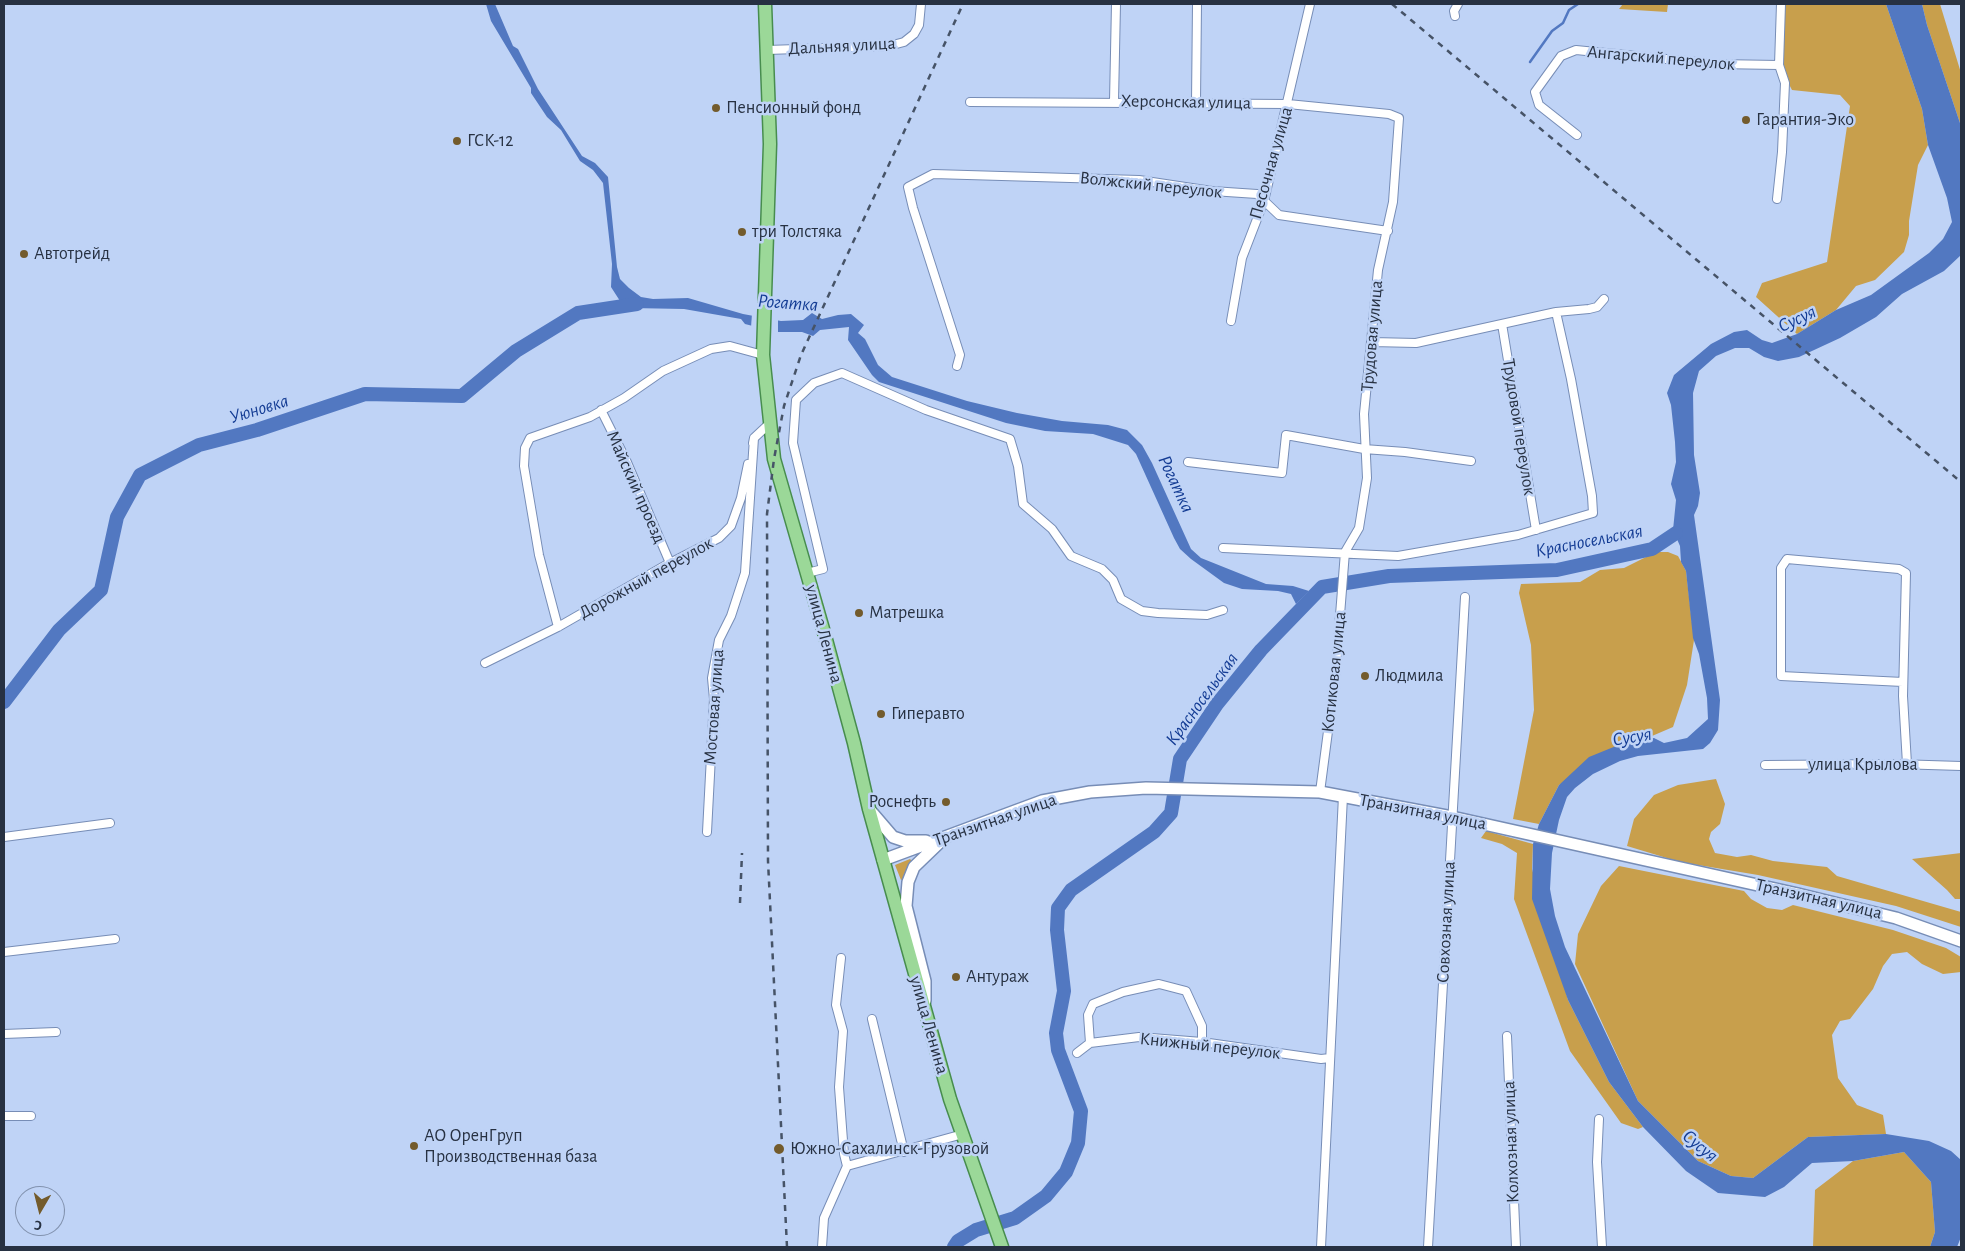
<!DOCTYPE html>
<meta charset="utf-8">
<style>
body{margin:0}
#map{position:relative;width:1965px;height:1251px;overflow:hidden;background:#bfd3f6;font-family:"Alegreya Sans",sans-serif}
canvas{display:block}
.frame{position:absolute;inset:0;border:5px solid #273142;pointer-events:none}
.north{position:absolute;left:15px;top:1186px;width:50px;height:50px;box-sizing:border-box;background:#bfd3f6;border:1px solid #8292ae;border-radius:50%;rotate:188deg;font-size:14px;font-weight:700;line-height:20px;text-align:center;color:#273142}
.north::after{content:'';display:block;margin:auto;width:18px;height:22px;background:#735b2c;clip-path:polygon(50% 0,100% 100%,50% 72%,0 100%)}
</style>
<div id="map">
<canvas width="1965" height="1251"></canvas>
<div class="frame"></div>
<div class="north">С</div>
</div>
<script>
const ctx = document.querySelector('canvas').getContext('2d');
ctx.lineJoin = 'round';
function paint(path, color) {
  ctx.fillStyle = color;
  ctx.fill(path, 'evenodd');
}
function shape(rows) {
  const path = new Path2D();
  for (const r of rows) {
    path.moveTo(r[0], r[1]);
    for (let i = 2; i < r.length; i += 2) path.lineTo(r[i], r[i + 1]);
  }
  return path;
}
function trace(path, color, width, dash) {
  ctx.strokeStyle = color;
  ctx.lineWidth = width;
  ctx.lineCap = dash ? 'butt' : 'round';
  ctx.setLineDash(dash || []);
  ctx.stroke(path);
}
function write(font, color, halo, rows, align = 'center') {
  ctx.font = font + ' "Alegreya Sans",sans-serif';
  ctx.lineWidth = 5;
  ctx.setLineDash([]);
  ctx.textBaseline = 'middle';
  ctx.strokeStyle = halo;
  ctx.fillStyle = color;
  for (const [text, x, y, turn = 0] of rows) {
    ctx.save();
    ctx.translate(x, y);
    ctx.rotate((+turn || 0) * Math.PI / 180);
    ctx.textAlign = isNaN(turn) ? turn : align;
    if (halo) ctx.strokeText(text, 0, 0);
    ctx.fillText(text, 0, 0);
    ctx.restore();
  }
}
paint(shape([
 [1623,4,1668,4,1667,12,1619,9],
 [1781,4,1886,4,1922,109,1928,145,1918,165,1909,221,1909,235,1904,252,1875,280,1856,286,1836,310,1797,334,1756,297,1762,283,1827,262,1850,106,1840,95,1792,90,1779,65],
 [1922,4,1940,4,1961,73,1961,126,1927,25],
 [1656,552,1668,552,1678,556,1686,571,1694,640,1687,685,1673,727,1645,739,1621,744,1559,785,1539,824,1513,819,1534,710,1531,645,1519,593,1521,584,1580,582,1600,570,1624,568],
 [1716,779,1725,804,1720,824,1711,832,1709,839,1715,853,1737,857,1751,855,1773,861,1827,867,1837,876,1961,912,1961,927,1896,906,1758,875,1680,862,1627,846,1634,819,1654,795,1678,785],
 [1486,831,1533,844,1532,869,1568,1000,1609,1082,1643,1127,1638,1129,1621,1123,1570,1051,1514,899,1517,853,1502,844,1481,838],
 [1961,853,1961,899,1955,899,1947,890,1912,859],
 [910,859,912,861,904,879,901,880,895,865],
 [1619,866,1744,891,1751,899,1767,908,1782,910,1793,905,1893,930,1946,948,1961,957,1961,972,1943,974,1922,964,1907,952,1892,954,1883,966,1873,989,1850,1019,1840,1021,1832,1035,1838,1078,1857,1105,1883,1115,1886,1134,1808,1137,1753,1178,1731,1176,1698,1161,1638,1101,1575,964,1578,934,1601,886],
 [1904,1152,1931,1182,1935,1232,1930,1247,1813,1247,1815,1190,1853,1161]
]), '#c89f4c');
paint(shape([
 [486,4,495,4,513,46,518,49,538,89,582,156,595,163,608,177,617,267,620,279,629,288,641,297,653,299,688,298,743,314,781,321,803,320,812,313,822,319,838,315,851,314,864,325,858,333,865,339,878,365,892,377,967,401,1017,413,1062,421,1108,425,1127,430,1142,445,1152,463,1191,549,1201,558,1266,584,1293,586,1309,591,1296,604,1291,594,1278,591,1242,589,1224,583,1191,559,1180,549,1174,538,1136,454,1128,445,1093,434,1045,431,1006,423,879,382,872,375,848,340,849,327,820,330,813,336,802,332,776,332,745,324,741,319,684,309,631,308,620,301,611,287,612,264,603,183,593,170,580,161,561,130,547,117,531,93,531,88,491,21],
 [1886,4,1922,4,1927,25,1961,126,1961,255,1944,271,1902,294,1876,317,1840,338,1799,357,1778,361,1764,357,1749,348,1735,348,1716,356,1699,371,1693,393,1694,455,1700,493,1698,506,1694,515,1720,700,1718,730,1710,743,1703,749,1638,756,1620,761,1593,774,1575,788,1567,797,1559,820,1552,853,1550,889,1555,916,1565,947,1638,1101,1698,1161,1731,1176,1753,1178,1808,1137,1886,1134,1929,1141,1951,1151,1961,1160,1961,1237,1957,1247,1930,1247,1935,1232,1931,1182,1904,1152,1853,1161,1812,1163,1784,1187,1765,1197,1718,1193,1686,1171,1643,1127,1609,1082,1568,1000,1532,899,1533,844,1539,824,1559,785,1589,757,1621,744,1645,739,1654,738,1664,743,1687,738,1708,719,1707,698,1699,654,1693,638,1686,571,1681,562,1680,546,1673,530,1676,500,1671,484,1676,462,1675,442,1671,405,1667,393,1674,375,1711,344,1734,332,1747,330,1762,340,1772,343,1797,334,1836,310,1871,295,1929,253,1943,239,1952,222,1947,198,1928,145,1922,109]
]), '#5278c1');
paint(shape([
 [752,313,778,318,778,334,751,328]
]), '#bfd3f6');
trace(shape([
 [1530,62,1552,31,1563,23,1569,10,1578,4]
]), '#5278c1', 2.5);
trace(shape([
 [4,702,59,630,101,590,117,517,140,475,199,445,257,430,365,394,462,396,516,351,578,313,637,304],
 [954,1247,958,1241,976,1230,1015,1218,1046,1196,1066,1172,1078,1143,1081,1111,1058,1050,1056,1033,1064,991,1057,930,1058,908,1071,890,1154,832,1171,813,1180,759,1217,704,1261,650,1322,587,1389,576,1557,570,1652,549,1676,533]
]), '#5278c1', 14);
const street = shape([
 [1455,16,1454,11,1458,4],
 [767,50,889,46,904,42,914,34,919,25,921,4],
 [1114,101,1116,4],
 [970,102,1288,104,1389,114,1399,118,1393,202,1378,270,1364,414,1367,478,1359,528,1345,552,1335,678,1320,792],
 [1196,102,1197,4],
 [1577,135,1539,105,1535,92,1561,56,1576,50,1716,64,1779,65],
 [1777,199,1782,152,1785,83,1779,65,1781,4],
 [1231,321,1242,258,1264,201,1310,4],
 [1502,324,1536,530],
 [1372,342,1416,343,1556,312,1589,309,1597,307,1604,299],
 [957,366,960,355,913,208,908,187,933,174,1139,180,1212,191,1257,194,1279,215,1388,231],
 [601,410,626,460,670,563],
 [753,443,754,438,769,424],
 [1188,462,1282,473,1286,435,1364,449,1405,452,1471,461],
 [1223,548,1398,556,1518,535,1593,513,1592,496,1571,379,1556,312],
 [807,573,823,569,793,443,796,400,814,383,842,373,926,410,1010,439,1018,466,1023,504,1052,529,1071,556,1102,569,1113,580,1121,599,1142,611,1158,613,1207,615,1223,610],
 [558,627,539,555,524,466,525,448,530,438,590,417,624,398,663,371,711,349,730,346,763,355],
 [485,663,558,627,666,565,719,538,731,526,741,498,748,464],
 [1903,682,1781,676,1781,568,1787,559,1899,569,1906,573,1903,696,1907,764],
 [1765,765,1896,764,1961,766],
 [707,832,714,699,712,678,719,640,731,616,745,573,754,438],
 [4,837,110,823],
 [4,952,115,939],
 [872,1019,904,1152],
 [4,1034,56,1032],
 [1507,1036,1516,1247],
 [1090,1043,1139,1037,1202,1042,1321,1059,1330,1058],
 [1077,1053,1090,1043,1088,1015,1093,1004,1123,992,1159,984,1186,991,1202,1026,1202,1042],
 [4,1116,31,1116],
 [1599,1119,1597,1162,1602,1247],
 [847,1166,963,1134],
 [822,1247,824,1218,847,1166,844,1154,839,1087,843,1031,836,1005,841,958],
 [1321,1247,1343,796],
 [1428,1247,1465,597]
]);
const secondary = shape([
 [869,809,893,837,905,841,926,841],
 [883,860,1042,801,1090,792,1146,788,1320,792,1452,817,1798,894,1896,918,1961,941],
 [925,1001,925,981,906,906,908,882,914,867,940,842]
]);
const primary = shape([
 [765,4,770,144,763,355,774,459,825,636,854,743,869,809,950,1099,1002,1247]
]);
trace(street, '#778db6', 10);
trace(secondary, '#778db6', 14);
trace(primary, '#478d4e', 15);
trace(street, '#fff', 8);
trace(secondary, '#fff', 11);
trace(primary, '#9bd898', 12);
trace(shape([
 [1392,4,1961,482],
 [740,903,742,853],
 [787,1247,768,861,767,514,774,459,784,406,801,355,963,4]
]), '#465367', 2.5, [6, 6]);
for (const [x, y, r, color] of [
 [716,108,5,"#735b2c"],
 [1746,120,5,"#735b2c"],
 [457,141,5,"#735b2c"],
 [742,232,5,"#735b2c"],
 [24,254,5,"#735b2c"],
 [859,613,5,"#735b2c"],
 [1365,676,5,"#735b2c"],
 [881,714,5,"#735b2c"],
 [946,802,5,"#735b2c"],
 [956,977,5,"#735b2c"],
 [414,1146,5,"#735b2c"],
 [779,1149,6,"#735b2c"]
]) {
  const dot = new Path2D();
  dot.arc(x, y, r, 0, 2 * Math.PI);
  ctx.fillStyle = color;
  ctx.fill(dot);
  trace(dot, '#bfd3f6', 2);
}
write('18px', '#273142', '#bfd3f6', [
 ["Дальняя улица",842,46,-3],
 ["Ангарский переулок",1661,58,5],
 ["Херсонская улица",1186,102,1],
 ["Песочная улица",1271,163,-74],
 ["Волжский переулок",1151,185,6],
 ["Трудовая улица",1372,336,-85],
 ["Трудовой переулок",1519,427,81],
 ["Майский проезд",636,487,66],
 ["Дорожный переулок",646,578,-29],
 ["улица Ленина",824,634,75],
 ["Котиковая улица",1334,672,-84],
 ["Мостовая улица",714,707,-86],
 ["улица Крылова",1863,765],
 ["Транзитная улица",1423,812,11],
 ["Транзитная улица",995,820,-19],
 ["Транзитная улица",1819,899,13],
 ["Совхозная улица",1446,922,-87],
 ["улица Ленина",929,1025,74],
 ["Книжный переулок",1210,1046,6],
 ["Колхозная улица",1511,1142,-92]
]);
write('18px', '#273142', '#bfd3f6', [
 ["Пенсионный фонд",726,108],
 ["Гарантия-Эко",1756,120],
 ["ГСК-12",467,141],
 ["три Толстяка",752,232],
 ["Автотрейд",34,254],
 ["Матрешка",869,613],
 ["Людмила",1375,676],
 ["Гиперавто",891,714],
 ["Роснефть",936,802,"right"],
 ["Антураж",966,977],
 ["АО ОренГруп",424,1136],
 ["Производственная база",424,1157],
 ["Южно-Сахалинск-Грузовой",790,1149]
], 'left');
write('italic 19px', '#143c94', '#bfd3f6', [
 ["Рогатка",788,303,4],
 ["Сусуя",1797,319,-25],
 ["Уюновка",259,409,-17],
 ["Рогатка",1176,484,65],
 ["Красносельская",1589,541,-11],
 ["Красносельская",1202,699,-54],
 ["Сусуя",1632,737,-9],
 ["Сусуя",1700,1146,39]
]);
</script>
